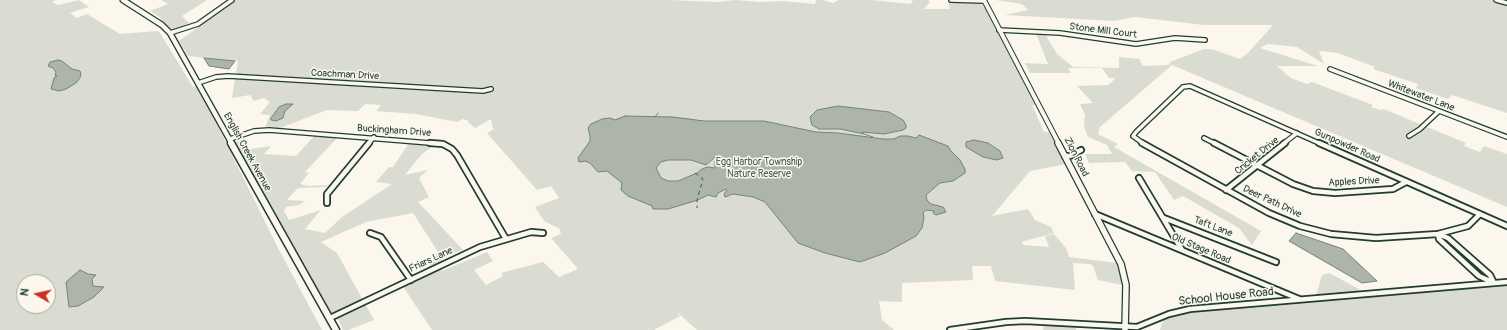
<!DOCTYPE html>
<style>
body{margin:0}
#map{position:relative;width:1507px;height:330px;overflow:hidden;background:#fbf7ec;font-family:Pangolin,sans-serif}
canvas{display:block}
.north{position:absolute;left:16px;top:274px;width:40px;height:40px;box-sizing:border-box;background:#fbf7ec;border:1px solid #a3ada2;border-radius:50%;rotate:279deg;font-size:11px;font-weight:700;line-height:16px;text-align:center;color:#1f3d34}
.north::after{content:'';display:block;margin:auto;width:14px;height:18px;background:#c8321e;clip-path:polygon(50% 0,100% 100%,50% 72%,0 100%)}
</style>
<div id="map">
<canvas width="1507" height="330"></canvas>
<div class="north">N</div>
</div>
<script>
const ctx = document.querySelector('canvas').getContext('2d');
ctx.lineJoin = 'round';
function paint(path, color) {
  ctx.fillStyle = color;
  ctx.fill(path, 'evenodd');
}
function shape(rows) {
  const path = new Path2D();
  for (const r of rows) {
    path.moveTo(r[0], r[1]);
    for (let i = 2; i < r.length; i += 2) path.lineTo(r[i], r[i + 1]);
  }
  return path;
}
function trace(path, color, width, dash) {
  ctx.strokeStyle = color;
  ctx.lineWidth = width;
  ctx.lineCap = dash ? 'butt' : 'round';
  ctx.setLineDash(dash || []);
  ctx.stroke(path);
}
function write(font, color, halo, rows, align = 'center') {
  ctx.font = font + ' Pangolin,sans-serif';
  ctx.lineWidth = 3;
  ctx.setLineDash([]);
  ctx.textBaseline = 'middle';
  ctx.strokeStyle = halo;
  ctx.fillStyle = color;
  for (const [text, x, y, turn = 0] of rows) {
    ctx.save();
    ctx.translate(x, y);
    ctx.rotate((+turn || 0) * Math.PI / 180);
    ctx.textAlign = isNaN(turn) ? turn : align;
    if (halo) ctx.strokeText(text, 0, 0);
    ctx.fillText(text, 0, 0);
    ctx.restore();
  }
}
paint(shape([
 [0,0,56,0,52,2,58,5,79,0,89,7,70,13,77,18,87,14,120,34,157,31,160,33,193,87,198,86,278,248,322,330,0,330],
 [24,282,48,282,48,306,24,306],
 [161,0,207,0,182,16,189,23,174,30,159,21,162,19,150,11,168,4],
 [236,0,669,0,717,2,736,0,759,2,782,1,815,4,816,0,823,0,833,3,839,0,871,0,911,4,913,0,928,0,930,2,924,9,950,9,948,1,980,2,985,8,1036,105,1032,105,1044,132,1050,132,1067,164,1030,171,992,216,1028,209,1035,220,1051,227,1054,233,1021,242,1024,245,1049,247,1045,236,1054,234,1066,248,1069,257,1117,263,1121,273,1122,285,1098,280,1093,266,1090,264,1073,263,1075,290,995,281,991,266,972,266,973,280,902,283,902,302,879,301,882,320,894,330,697,330,676,311,680,316,654,330,432,330,402,285,424,274,438,252,413,213,366,222,321,242,337,253,374,320,348,330,343,330,339,321,330,311,242,156,236,142,244,138,248,140,246,147,251,149,271,146,264,154,296,156,315,135,339,136,305,172,309,173,300,184,309,186,328,185,326,187,298,188,287,200,305,201,299,205,286,207,284,211,289,220,321,210,305,229,325,233,342,217,392,184,376,182,389,167,393,167,411,140,438,142,421,155,405,175,428,170,419,178,429,197,418,202,463,250,442,257,442,271,487,252,493,261,474,270,486,285,503,276,501,273,543,262,559,277,578,269,551,238,561,234,560,229,544,221,535,207,559,198,551,186,537,190,487,133,494,129,492,126,491,119,475,128,468,122,469,121,463,119,457,122,416,114,376,111,381,105,365,104,358,111,327,110,275,130,264,130,270,115,260,114,270,102,264,98,254,101,250,95,232,98,238,61,188,56,179,41],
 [996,0,1507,0,1507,113,1452,95,1448,99,1416,88,1418,84,1373,69,1375,67,1338,53,1319,51,1324,64,1297,47,1268,44,1260,48,1318,66,1277,66,1291,78,1307,84,1312,82,1373,105,1371,107,1381,110,1383,109,1391,112,1466,143,1464,146,1480,152,1484,146,1507,154,1507,207,1172,65,1100,127,1098,134,1118,144,1114,147,1261,231,1252,245,1239,228,1183,196,1174,200,1155,172,1132,171,1125,162,1089,163,1085,154,1112,154,1107,145,1088,137,1084,126,1085,115,1080,104,1093,103,1077,86,1108,85,1116,78,1109,78,1102,68,1068,68,1071,73,1030,73,1025,63,1048,64,1036,34,1045,34,1057,54,1073,67,1119,68,1119,57,1139,59,1143,66,1169,65,1170,62,1204,49,1211,49,1240,59,1248,53,1273,25,1204,25,1135,17,1114,21,1005,15,1028,10,1022,4],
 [1329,273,1359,289,1364,295,1507,282,1507,330,1160,330,1163,320,1186,312,1315,299,1322,275],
 [1044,324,1076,326,1076,330,1043,330]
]), '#dbdcd1');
const water = shape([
 [204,58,235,61,229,69,209,66,204,58],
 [58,60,62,61,72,69,80,71,81,74,80,78,76,83,66,89,59,91,51,89,54,78,57,76,55,76,56,72,53,68,48,66,50,62,58,60],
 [286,104,293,104,285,111,283,118,276,121,271,120,271,118,279,107,286,104],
 [838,106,889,112,903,120,906,125,906,128,903,130,884,134,862,132,864,134,840,129,819,129,812,125,810,117,817,110,838,106],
 [625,116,673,117,704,121,764,121,816,132,838,133,883,139,894,139,900,136,908,136,916,138,919,135,948,146,951,151,960,160,965,169,965,173,953,181,940,183,926,195,927,200,931,204,943,207,946,212,936,215,933,213,934,211,926,210,923,213,924,218,922,228,916,236,885,253,860,262,825,253,798,243,765,202,753,197,733,194,725,197,724,194,727,190,726,189,718,193,716,197,708,195,698,200,668,209,653,209,652,206,628,196,621,190,622,183,607,171,598,172,590,163,585,161,579,162,578,158,590,141,590,136,588,128,591,124,602,119,610,118,615,120,625,116],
 [718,156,715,162,715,168,707,167,702,169,697,173,678,181,668,181,661,178,656,168,661,162,668,160,691,160,706,165,715,157,718,156],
 [974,140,988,143,1000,151,1003,158,997,160,983,157,966,147,966,142,974,140],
 [1296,233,1343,249,1377,281,1362,283,1289,241,1296,233],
 [80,270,88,274,96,275,92,279,93,286,104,287,94,297,78,306,69,307,66,282,80,270]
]);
paint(water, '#adb4aa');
trace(water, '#74847b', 1);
trace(shape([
 [655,117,658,113],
 [864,134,873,137]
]), '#74847b', 1);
trace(shape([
 [695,173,703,179,697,200,697,208]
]), '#425b52', 1, [4, 3.5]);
const minorFar1 = shape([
 [951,0,984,1],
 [1496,0,1507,3],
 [999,30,1060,33,1136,44,1175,38,1205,40],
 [170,33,198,24,232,0],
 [1330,69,1507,137],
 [198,83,216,77,228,76,483,91,491,89],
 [1409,136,1420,129,1439,111],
 [1204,138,1216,144],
 [230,139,254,131,269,130,442,144],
 [368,144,374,137],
 [1144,144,1133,136,1136,132,1183,87,1190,86,1321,144],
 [1283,144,1297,133]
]);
const minor = shape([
 [430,143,443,144,452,149,457,155,506,239],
 [1142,143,1269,213,1300,226,1331,234,1376,238,1438,234,1468,226,1480,214],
 [1214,143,1293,184,1313,191,1335,193,1393,189,1406,182],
 [1319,143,1480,214],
 [1065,156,1070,156,1081,150],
 [1139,178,1182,250],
 [1226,190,1285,143],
 [327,203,327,194,369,143],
 [1095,214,1299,299],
 [1480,214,1507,226],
 [1164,218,1276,262],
 [370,233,381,237,411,280],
 [1438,234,1448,238,1490,275,1494,283,1479,276,1439,239,1438,234],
 [330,318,480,247,531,232,543,233],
 [950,330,1006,322,1025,321,1137,327,1169,314,1190,309,1507,282]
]);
const tertiaryFar1 = shape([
 [984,0,1059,144]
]);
const tertiary = shape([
 [1058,143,1121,264,1126,285,1125,330]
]);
const secondaryFar1 = shape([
 [123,0,162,25,170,33,232,144]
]);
const secondary = shape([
 [231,143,336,330]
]);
trace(minorFar1, '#1f3d34', 6);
trace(minor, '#1f3d34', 8);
trace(tertiaryFar1, '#1f3d34', 6);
trace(tertiary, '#1f3d34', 8);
trace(secondaryFar1, '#1f3d34', 7);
trace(secondary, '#1f3d34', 9);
trace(minorFar1, '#fbf7ec', 3.5);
trace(minor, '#fbf7ec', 4.5);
trace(tertiaryFar1, '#fbf7ec', 4);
trace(tertiary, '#fbf7ec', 5.5);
trace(secondaryFar1, '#fbf7ec', 4.5);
trace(secondary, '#fbf7ec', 6);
write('10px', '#1f3d34', '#fbf7ec', [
 ["Stone Mill Court",1103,31,7],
 ["Coachman Drive",345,75,3],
 ["Whitewater Lane",1421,96,21],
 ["Buckingham Drive",394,131,4],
 ["Gunpowder Road",1347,146,24],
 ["English Creek Avenue",247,152,61],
 ["Cricket Drive",1257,156,-39],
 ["Zion Road",1076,157,63],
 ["Apples Drive",1354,182,-3],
 ["Deer Path Drive",1272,202,25],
 ["Taft Lane",1213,227,21],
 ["Old Stage Road",1201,249,23],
 ["Friars Lane",431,260,-25]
]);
write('10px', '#455d53', '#fbf7ec', [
 ["Egg Harbor Township",759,162],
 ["Nature Reserve",759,174]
]);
write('12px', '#1f3d34', '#fbf7ec', [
 ["School House Road",1226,297,-6]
]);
</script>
